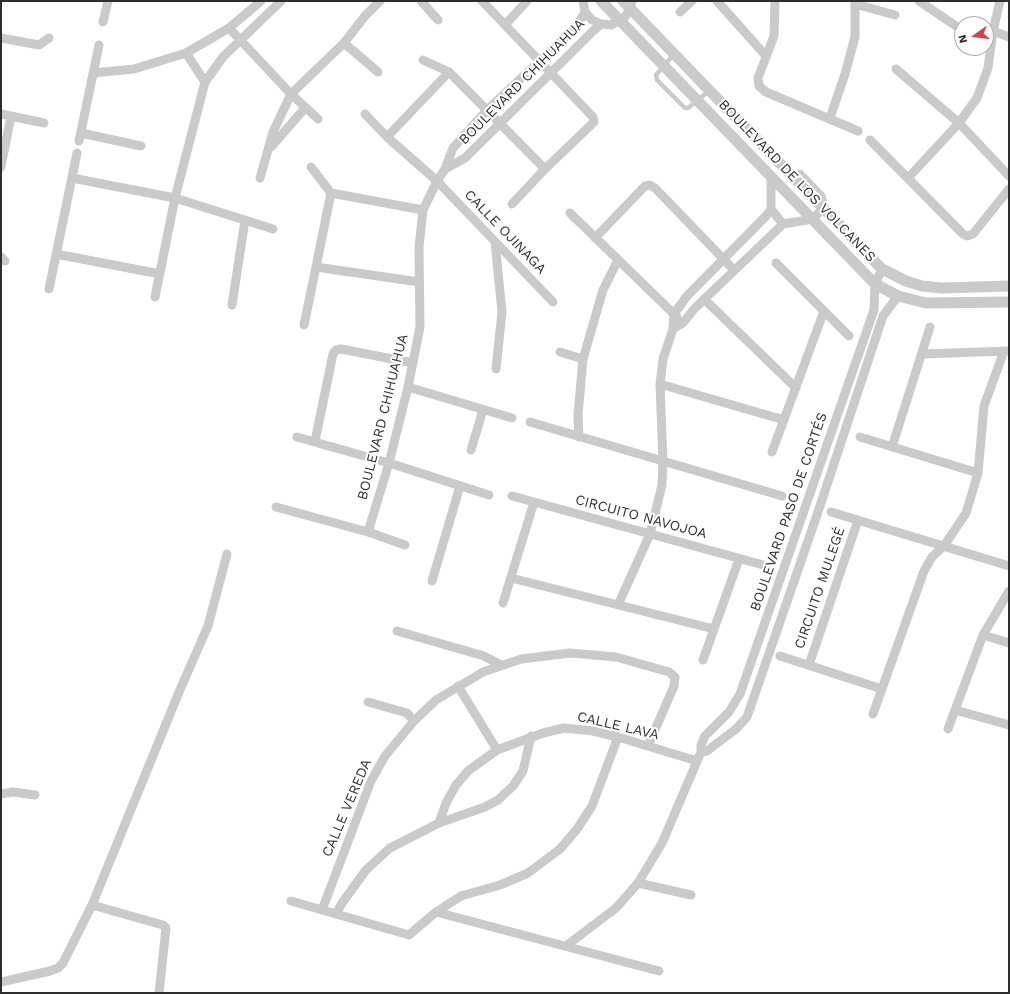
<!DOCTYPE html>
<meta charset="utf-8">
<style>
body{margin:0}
#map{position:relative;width:1010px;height:994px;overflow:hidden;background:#fff;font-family:"Work Sans",sans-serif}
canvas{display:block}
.frame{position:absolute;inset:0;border:2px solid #2d2d2d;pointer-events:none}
.north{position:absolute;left:954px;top:16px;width:40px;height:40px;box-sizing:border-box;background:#fff;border:1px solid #ababab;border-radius:50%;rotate:256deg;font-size:11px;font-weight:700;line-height:16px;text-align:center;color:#2d2d2d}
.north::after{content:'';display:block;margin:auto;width:14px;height:18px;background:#d2424b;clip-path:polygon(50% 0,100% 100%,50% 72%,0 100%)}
</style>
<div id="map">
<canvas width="1010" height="994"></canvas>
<div class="frame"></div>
<div class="north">N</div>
</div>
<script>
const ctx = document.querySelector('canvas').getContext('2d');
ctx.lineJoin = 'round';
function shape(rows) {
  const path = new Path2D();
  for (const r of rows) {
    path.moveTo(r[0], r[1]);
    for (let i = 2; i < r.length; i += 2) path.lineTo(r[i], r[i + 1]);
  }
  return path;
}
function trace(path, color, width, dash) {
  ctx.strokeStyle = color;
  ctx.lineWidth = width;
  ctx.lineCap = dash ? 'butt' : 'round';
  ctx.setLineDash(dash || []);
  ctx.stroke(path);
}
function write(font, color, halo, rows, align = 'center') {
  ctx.font = font + ' "Work Sans",sans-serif';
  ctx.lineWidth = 4;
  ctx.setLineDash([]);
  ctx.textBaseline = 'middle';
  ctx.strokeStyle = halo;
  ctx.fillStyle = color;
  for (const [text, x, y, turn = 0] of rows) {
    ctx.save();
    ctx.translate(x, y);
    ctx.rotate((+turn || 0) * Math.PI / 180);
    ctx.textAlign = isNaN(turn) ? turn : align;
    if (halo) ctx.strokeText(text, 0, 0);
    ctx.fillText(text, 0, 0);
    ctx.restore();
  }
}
trace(shape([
 [674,54,656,75,657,80,685,108,688,108,710,90],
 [791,173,801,172,823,195,825,202,824,207]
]), '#cacaca', 4.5);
trace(shape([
 [421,1,438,20],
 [482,1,593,117,594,122,545,169,512,204],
 [583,1,585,12,592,20,601,24],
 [717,1,766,56],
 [775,1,774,36,758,78,759,86,766,92,858,131],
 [919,1,962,30],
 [855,4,895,15],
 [680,12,692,1],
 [103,22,108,1],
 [505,25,527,1],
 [229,28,291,94,318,119],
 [993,31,1009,37],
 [1,38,39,45,49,38],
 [344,43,378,72],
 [186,53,205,82],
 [896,69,959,123,1009,176],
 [449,72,545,169],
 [93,73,134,69,186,53,229,28,261,1],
 [1,114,44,123],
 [365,114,387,137,437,181,553,302],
 [830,118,845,74,855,37,855,1],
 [81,133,141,146],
 [387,137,449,72,423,60],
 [870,140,963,234,967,236,973,234,1009,189],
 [79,141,99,45],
 [271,147,305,108],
 [1,167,11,116],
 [311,167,331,193,423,210],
 [445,169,465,158,593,31,601,24,611,25,625,17,630,9,632,1],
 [72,178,175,198,273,229],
 [260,178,273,132,291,94,344,43,365,16,380,1],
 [908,178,959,123,977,98,988,68,993,31,1000,1],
 [771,209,783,224],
 [570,213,677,317],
 [595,238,645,186,650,185,655,188,734,270],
 [495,242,502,312,496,369],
 [56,254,160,274],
 [1,257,5,261],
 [776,263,849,336],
 [316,267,331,193],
 [49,289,77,153],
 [155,297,175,198,205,82,223,57,281,1],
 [704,299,796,388],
 [232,305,245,220],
 [304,325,316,267,419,282],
 [673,329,683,323,694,309,783,224,813,219,823,208],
 [560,352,583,359],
 [923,354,1008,351],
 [660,384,784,420],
 [408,387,512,418],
 [530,422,782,496],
 [297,437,389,463,489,495],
 [579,437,578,415,583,359,603,290,618,260],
 [860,437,978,473],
 [315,441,333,354,336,350,341,349,413,363],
 [892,447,930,327],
 [471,450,483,410],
 [772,452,824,311],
 [512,496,767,566],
 [276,507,368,532,405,545],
 [831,512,1009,566],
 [368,532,389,463,408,387,420,327,419,247,423,210,437,181,445,169,453,148,486,111,576,27,585,12],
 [511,578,714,629],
 [432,581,460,486],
 [503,603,534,502],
 [618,605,650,534,662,485,663,462,660,384,663,359,673,329,674,314,687,296,766,216,771,209,771,176],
 [397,631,484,656,501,665],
 [983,635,1009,643],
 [780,656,882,689],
 [703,660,739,559],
 [809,665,858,520],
 [458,686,497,750],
 [368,702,407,713,414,721],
 [955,710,1009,725],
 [873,714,924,571,932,557,944,546,966,513,978,473,984,406,1004,351],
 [948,729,983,635,1009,591],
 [701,752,707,751,736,729,747,717,817,515,883,316,898,296],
 [1,794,13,792,35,795],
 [439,823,446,803,456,785,468,771,497,750,543,733,564,728,593,731,618,737,697,761],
 [638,883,691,895],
 [291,901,409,935,436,912,461,896,500,885,528,873,560,849,577,829,592,806,618,737],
 [92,905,163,925,166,928,159,993],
 [322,910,371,781,385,756,414,721,436,700,483,672,521,659,570,653,616,657,669,672,675,677,674,686,648,746],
 [436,912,659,971],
 [336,914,342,903,366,870,390,848,439,823,485,807,498,800,513,786,523,771,531,736],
 [566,946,616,908,638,883,662,843,701,752,701,745,705,736,729,712,740,694,874,310,875,284,882,269],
 [1,982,50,971,58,968,63,963,92,905,179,692,208,626,227,554]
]), '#cacaca', 9);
trace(shape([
 [601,1,875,284,898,296,926,303,1009,302],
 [623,1,882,269,906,281,922,286,942,288,1009,286]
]), '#cacaca', 11);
write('14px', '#2d2d2d', '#fff', [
 ["BOULEVARD CHIHUAHUA",522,82,-45],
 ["BOULEVARD DE LOS VOLCANES",797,181,46],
 ["CALLE OJINAGA",505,232,46],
 ["BOULEVARD CHIHUAHUA",383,417,-76],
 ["BOULEVARD PASO DE CORTÉS",789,512,-71],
 ["CIRCUITO NAVOJOA",641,517,15],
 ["CIRCUITO MULEGÉ",820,588,-71],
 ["CALLE LAVA",618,726,13],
 ["CALLE VEREDA",347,808,-67]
]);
</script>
